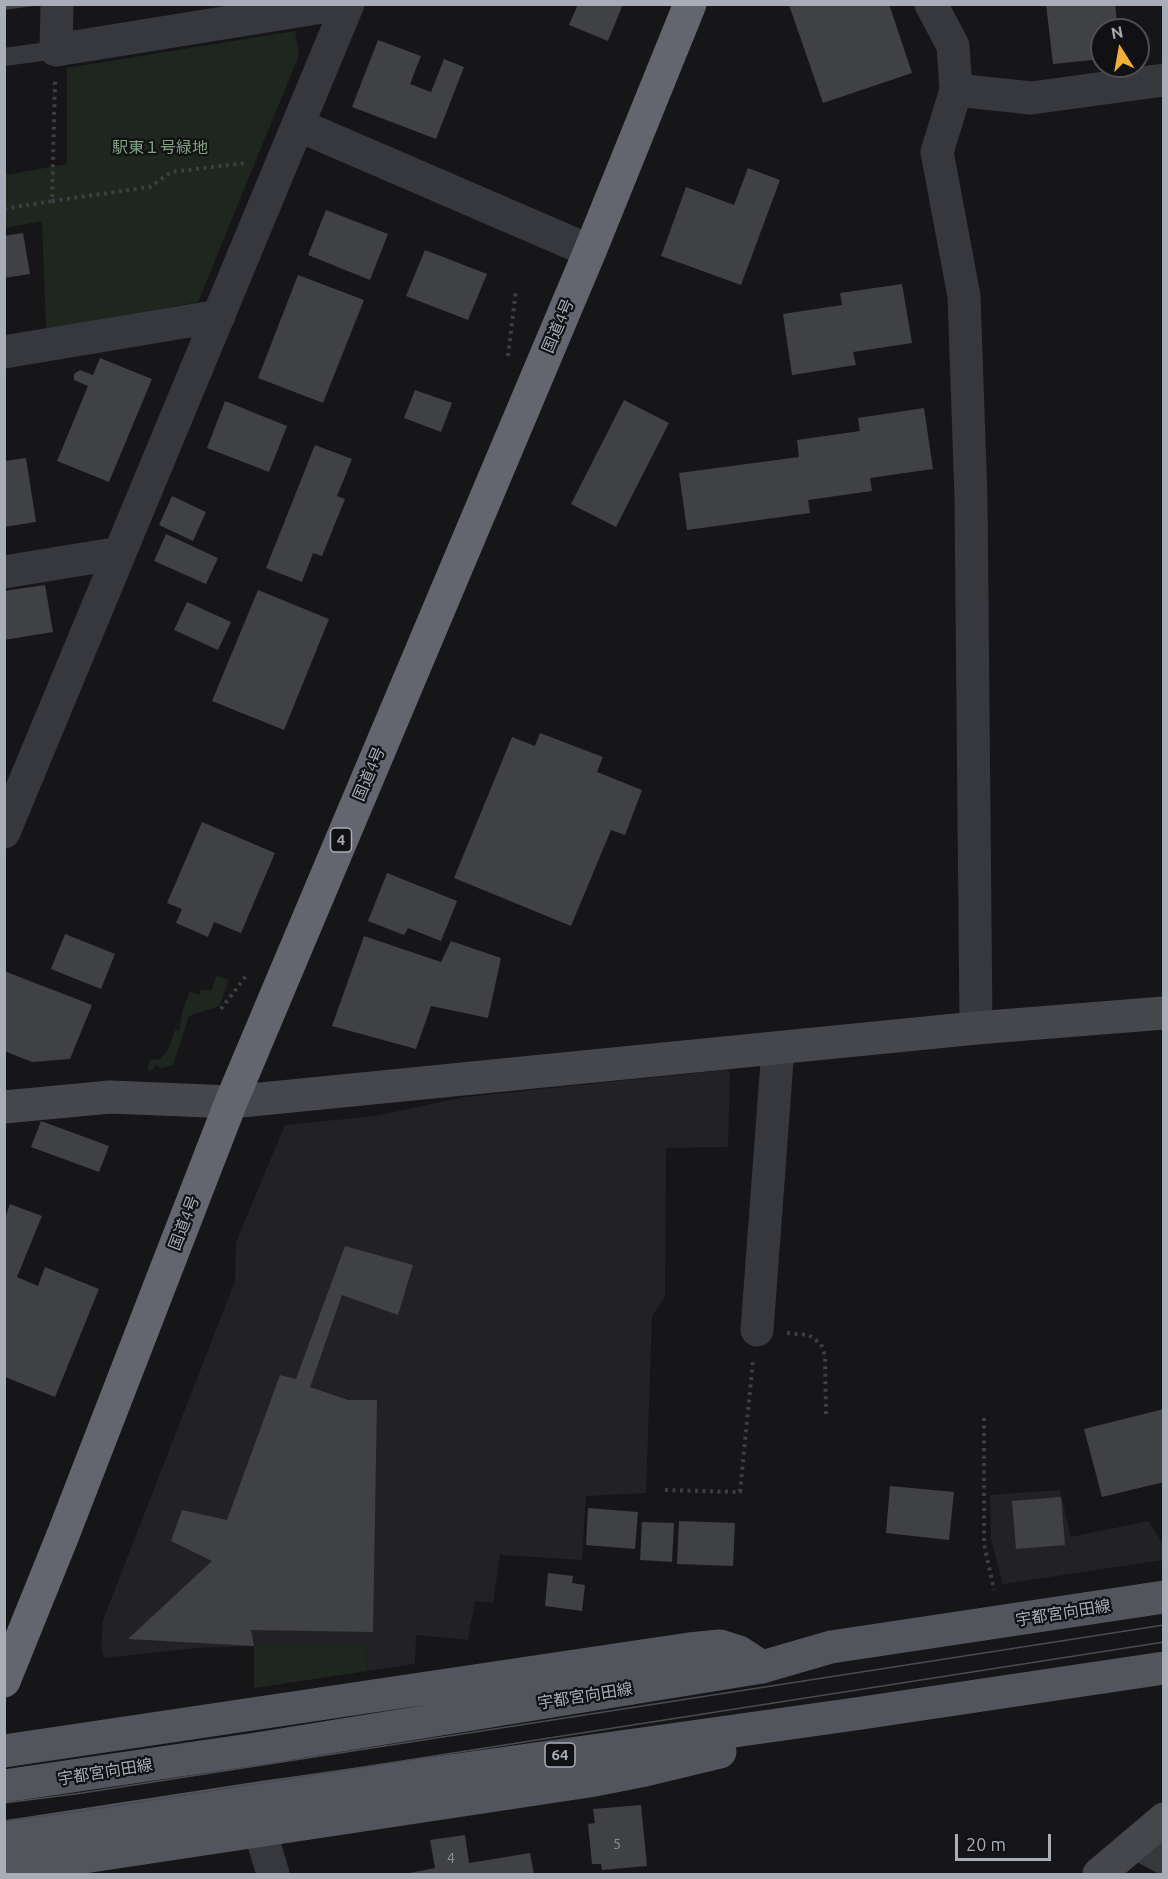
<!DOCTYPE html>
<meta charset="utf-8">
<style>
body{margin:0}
#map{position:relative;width:1168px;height:1879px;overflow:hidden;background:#161618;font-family:Ubuntu,sans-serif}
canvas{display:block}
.frame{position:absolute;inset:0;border:6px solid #a8adb8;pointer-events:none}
.north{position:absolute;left:1090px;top:18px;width:60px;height:60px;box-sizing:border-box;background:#111113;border:2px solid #4d4f55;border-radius:50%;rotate:349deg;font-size:16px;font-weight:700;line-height:24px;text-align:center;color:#a8adb8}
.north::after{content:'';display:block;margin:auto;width:21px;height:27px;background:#f2b134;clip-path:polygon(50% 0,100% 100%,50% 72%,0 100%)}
.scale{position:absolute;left:955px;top:1834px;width:96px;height:27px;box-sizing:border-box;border:3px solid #a8adb8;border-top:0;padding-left:8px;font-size:18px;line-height:21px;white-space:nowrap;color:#a8adb8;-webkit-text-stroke:4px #111113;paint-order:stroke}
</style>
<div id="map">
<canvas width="1168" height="1879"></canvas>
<div class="frame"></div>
<div class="north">N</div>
<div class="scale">20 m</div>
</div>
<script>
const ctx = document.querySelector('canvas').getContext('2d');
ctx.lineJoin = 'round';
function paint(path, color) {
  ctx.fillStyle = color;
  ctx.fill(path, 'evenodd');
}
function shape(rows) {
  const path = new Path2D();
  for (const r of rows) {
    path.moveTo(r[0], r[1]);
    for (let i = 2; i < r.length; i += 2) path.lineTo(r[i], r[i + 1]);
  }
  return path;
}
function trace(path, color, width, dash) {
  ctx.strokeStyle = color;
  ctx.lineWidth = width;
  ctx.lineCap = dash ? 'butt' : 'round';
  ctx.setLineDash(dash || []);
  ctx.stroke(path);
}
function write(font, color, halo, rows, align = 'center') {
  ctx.font = font + ' Ubuntu,"Noto Sans JP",sans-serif';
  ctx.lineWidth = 4.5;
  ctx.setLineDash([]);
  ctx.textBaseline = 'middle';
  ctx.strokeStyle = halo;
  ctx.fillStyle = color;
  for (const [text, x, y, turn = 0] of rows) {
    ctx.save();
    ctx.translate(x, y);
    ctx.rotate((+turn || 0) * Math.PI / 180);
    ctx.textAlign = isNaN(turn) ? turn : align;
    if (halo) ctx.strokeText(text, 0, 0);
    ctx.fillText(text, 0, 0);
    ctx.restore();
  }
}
paint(shape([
 [725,1070,730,1072,728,1147,666,1148,665,1297,652,1316,646,1493,586,1496,582,1560,500,1555,493,1603,475,1601,468,1640,416,1635,415,1664,368,1671,365,1645,354,1643,196,1648,104,1658,101,1647,103,1620,235,1281,236,1242,285,1125,375,1116,465,1097],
 [1060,1490,1071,1537,1148,1521,1163,1544,1163,1560,1003,1584,991,1539,990,1495]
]), '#222225');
paint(shape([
 [295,31,299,55,198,302,46,329,42,221,5,228,5,175,67,164,67,68],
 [217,976,229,980,219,1006,189,1016,173,1065,161,1068,155,1065,152,1071,147,1069,150,1060,160,1059,168,1050,175,1030,179,1031,183,1008,190,992,199,995,201,990,211,990],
 [354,1643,365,1645,368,1671,254,1688,254,1646]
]), '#1e261f');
paint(shape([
 [4,4,34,4,34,6,4,10],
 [578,4,623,4,608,41,569,25],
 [889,4,912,73,823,103,789,5],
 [1046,4,1115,4,1118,30,1102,30,1102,59,1053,64],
 [378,40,421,56,410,84,431,92,444,59,464,67,436,139,352,107],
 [748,168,780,180,741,285,661,256,686,187,734,205],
 [326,210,388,234,370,280,308,255],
 [23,233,30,274,4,278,4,236],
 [425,250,487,274,468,320,406,296],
 [298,275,364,300,323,403,258,378],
 [902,284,912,343,853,352,856,365,792,375,783,314,842,305,840,293],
 [100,358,152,379,109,482,57,461,88,386,74,380,74,374,80,370,93,375],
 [415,390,452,403,441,432,404,418],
 [624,400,669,423,616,527,571,504],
 [225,401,287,426,269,472,207,448],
 [924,408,933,469,870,478,872,491,808,500,810,513,687,530,679,473,799,457,797,440,860,431,858,418],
 [315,445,352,459,337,496,345,499,322,556,313,553,302,582,266,568],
 [26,458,36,522,4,527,4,461],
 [172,496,206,512,193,541,159,525],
 [166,534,218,558,206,584,154,561],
 [45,585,53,632,4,640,4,591],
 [258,590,329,619,284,730,212,701],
 [187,602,231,622,218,650,174,630],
 [540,733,603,757,597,772,642,790,625,835,611,830,571,926,454,878,512,737,535,746],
 [202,822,275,853,241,933,214,922,208,937,176,923,182,909,167,903],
 [387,873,457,901,441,941,408,928,404,935,368,921],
 [65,934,115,954,101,989,51,969],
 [364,936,441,962,451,941,501,958,488,1018,431,1006,416,1049,332,1026],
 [4,971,92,1005,70,1059,32,1062,4,1051],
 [41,1121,109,1146,99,1172,31,1147],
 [10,1204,42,1216,17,1277,38,1286,45,1267,99,1289,55,1397,5,1377,5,1218],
 [345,1246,413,1265,398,1315,342,1295,310,1387,348,1400,377,1400,373,1632,251,1630,254,1646,128,1639,212,1561,171,1541,182,1510,227,1520,280,1375,296,1379],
 [1164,1409,1164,1482,1102,1497,1084,1429],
 [890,1486,954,1492,949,1540,886,1533],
 [1061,1497,1065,1545,1016,1549,1012,1501],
 [588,1508,638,1512,635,1549,586,1545],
 [679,1521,735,1523,733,1566,677,1564],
 [642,1522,674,1523,672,1562,640,1560],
 [548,1573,573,1576,572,1583,585,1585,582,1611,545,1606],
 [641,1805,647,1866,602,1870,601,1864,592,1864,588,1824,595,1823,593,1809],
 [465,1835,469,1863,530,1853,534,1874,404,1874,435,1868,430,1840]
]), '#404145');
trace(shape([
 [52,201,150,187,171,172,246,163],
 [4,209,52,201,55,81],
 [508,356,516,290],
 [221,1009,246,976],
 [787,1333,809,1335,821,1344,825,1356,826,1414],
 [984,1418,984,1544,994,1590],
 [665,1490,740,1492,753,1360]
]), '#3d3f44', 4, [3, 4.5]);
trace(shape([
 [4,57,56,50]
]), '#37383d', 18);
trace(shape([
 [57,4,56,50,341,4],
 [931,4,953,46,956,90,1031,98,1164,80],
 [956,90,937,152,964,296,971,497,976,1028],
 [298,125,590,251],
 [4,352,219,316],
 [4,572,120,553],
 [4,832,348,4],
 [757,1330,778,1048],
 [260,1830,273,1874],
 [1136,1843,1164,1858]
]), '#37383d', 33);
trace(shape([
 [4,1107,110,1097,231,1102,976,1028,1164,1013],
 [1099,1874,1164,1819]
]), '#45474d', 33);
trace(shape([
 [4,1751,689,1649,720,1646,739,1652,762,1667],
 [4,1786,256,1749,762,1667,831,1647,1164,1597],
 [4,1837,265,1797,855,1714,1164,1668],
 [4,1869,589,1781,645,1770,720,1752]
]), '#53555c', 33);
trace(shape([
 [4,1681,63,1535,231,1102,590,251,690,4]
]), '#63666e', 33);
trace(shape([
 [4,1803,82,1793,1164,1625],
 [4,1821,82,1811,1164,1642]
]), '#4a4c52', 1.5);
write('14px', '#8e929b', null, [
 ["5",617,1844],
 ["4",451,1858]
]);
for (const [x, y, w] of [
 [341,840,21],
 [560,1755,30]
]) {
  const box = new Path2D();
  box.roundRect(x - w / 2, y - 12, w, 24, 4.5);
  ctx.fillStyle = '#111113';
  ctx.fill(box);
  trace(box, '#a8adb8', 1.5);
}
write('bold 15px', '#a8adb8', null, [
 ["4",341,840],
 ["64",560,1755]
]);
write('16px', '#7fa381', '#111113', [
 ["駅東１号緑地",160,148]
]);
write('16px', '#a8adb8', '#111113', [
 ["国道4号",558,326,-67],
 ["国道4号",369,774,-67],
 ["国道4号",184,1223,-69],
 ["宇都宮向田線",1063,1613,-9],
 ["宇都宮向田線",585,1696,-9],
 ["宇都宮向田線",105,1772,-9]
]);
</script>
